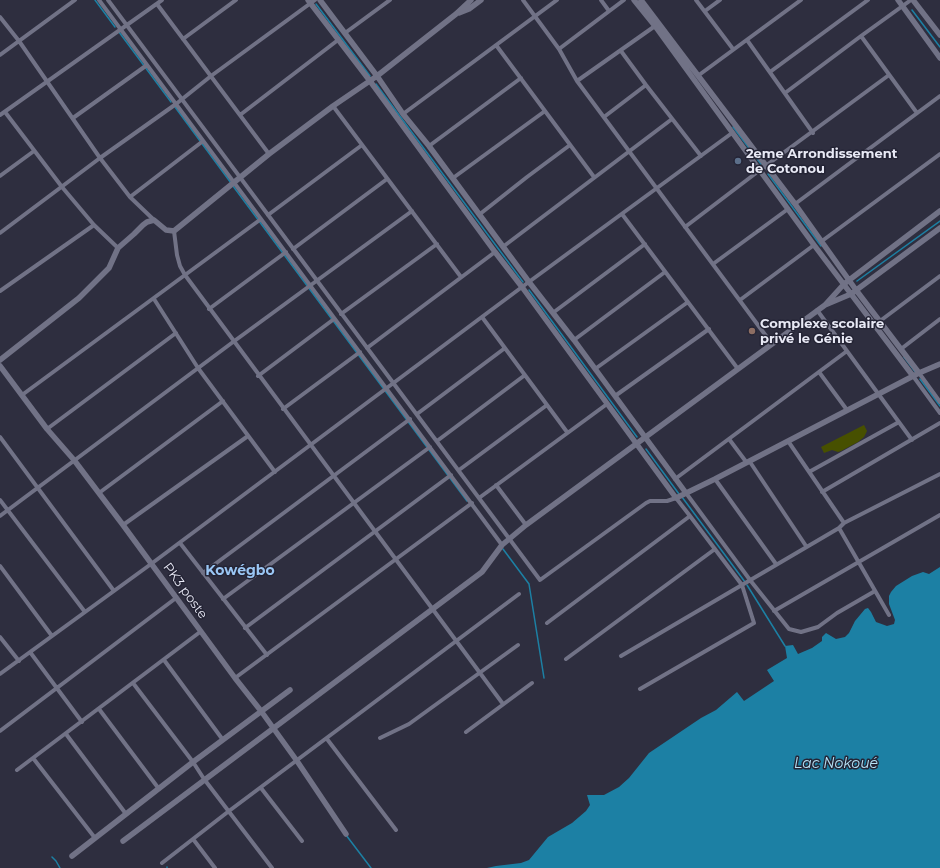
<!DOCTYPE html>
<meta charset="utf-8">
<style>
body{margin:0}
canvas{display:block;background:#2e2e3f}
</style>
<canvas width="940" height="868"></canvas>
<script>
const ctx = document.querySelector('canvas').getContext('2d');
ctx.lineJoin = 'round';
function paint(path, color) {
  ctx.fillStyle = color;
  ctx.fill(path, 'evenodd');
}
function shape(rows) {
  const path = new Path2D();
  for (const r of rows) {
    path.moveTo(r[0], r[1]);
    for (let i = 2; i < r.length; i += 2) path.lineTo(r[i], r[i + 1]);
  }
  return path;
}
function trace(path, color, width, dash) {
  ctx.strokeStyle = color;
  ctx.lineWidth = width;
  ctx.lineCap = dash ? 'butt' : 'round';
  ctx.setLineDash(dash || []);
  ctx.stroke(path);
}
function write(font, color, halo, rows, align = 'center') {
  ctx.font = font + ' Montserrat,sans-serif';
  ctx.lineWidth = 3;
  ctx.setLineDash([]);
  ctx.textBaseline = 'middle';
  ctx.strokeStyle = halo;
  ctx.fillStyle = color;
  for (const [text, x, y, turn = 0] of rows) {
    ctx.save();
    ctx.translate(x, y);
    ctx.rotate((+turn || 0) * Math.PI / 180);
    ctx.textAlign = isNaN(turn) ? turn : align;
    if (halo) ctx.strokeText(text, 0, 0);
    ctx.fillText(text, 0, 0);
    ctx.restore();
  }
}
paint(shape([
 [864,425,867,431,864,437,858,442,841,451,838,452,832,450,824,453,821,447]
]), '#475000');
paint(shape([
 [940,567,940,868,487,868,496,866,521,863,529,860,548,837,572,823,586,811,590,805,587,795,604,795,619,787,629,778,649,753,701,718,716,710,737,692,744,701,774,681,767,670,787,658,785,646,793,645,798,654,812,648,822,641,822,637,826,633,836,639,845,637,849,633,855,621,865,609,868,608,871,612,876,622,887,626,894,624,895,620,889,604,889,596,891,592,896,586,912,576,923,572,929,574]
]), '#1c80a4');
trace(shape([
 [95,0,115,27],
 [316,4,370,76],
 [912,10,940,47],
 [119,32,171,102],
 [376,84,523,282],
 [175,107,231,183],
 [733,127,761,164],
 [768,174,821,246],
 [233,186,467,501],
 [857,281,940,221],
 [529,290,637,437],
 [904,357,916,373],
 [920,379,940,406],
 [646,449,679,494],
 [682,497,745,582],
 [503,549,529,584,544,678],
 [747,585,785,646],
 [346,835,371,868],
 [52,857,56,861,60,868],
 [167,867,167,868]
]), '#1c80a4', 1.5);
trace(shape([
 [99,0,502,545],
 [108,0,540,580,646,503,650,501,667,501,676,498,690,516,742,585,754,623,640,689],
 [523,0,559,49,577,81,772,344],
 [601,0,609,11],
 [696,0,733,49],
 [157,4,269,154],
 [705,11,720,0],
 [0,17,19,41,100,158,130,197,154,220],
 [345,33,390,0],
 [861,36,917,113],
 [183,39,236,0],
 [747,40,813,133],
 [496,45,594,177],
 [559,49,624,0],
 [621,51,646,85,701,156],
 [0,55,75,0],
 [770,72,868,0],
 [699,75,801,0],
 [577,81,655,26],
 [785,93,861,36,911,0],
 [333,106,461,277],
 [5,112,62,187,94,225,118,248],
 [403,114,557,0],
 [0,115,162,0],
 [240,115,338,40],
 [604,117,646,85],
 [73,118,147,65],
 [429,146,521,78],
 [0,176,34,151],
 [453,178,545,111],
 [130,197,203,141],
 [795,204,940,96],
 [480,214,527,177,570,145],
 [622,214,738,369],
 [268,215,362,145],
 [685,227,760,170,889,75],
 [174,231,177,255,180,266,185,275,503,704],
 [0,233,100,158,176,104,211,76,315,0],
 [822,241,940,154],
 [504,246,672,119],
 [293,249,387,179],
 [713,264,788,209],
 [0,291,94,225],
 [154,299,198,368,275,472],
 [740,300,814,245],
 [209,309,286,252],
 [817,310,912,440],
 [554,312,645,244],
 [341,314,437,244],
 [482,317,567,432],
 [880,321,940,276],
 [574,340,665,272],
 [367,348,495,252],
 [901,349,940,319],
 [595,369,688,302],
 [819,372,847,410],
 [919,373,940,402],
 [258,376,334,319],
 [913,376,940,413],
 [22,395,261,219],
 [615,396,709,329],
 [283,409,360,352],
 [417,414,505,348],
 [47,429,176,333],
 [0,437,114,591],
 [729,439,747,463],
 [437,441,525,375],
 [788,441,844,523],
 [750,462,806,546],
 [459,470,547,405],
 [809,472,899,422],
 [675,479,847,351],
 [715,479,776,564],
 [496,485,526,525],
 [822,492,940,423],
 [99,493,223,401],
 [686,493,750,580,789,629,801,632,818,627,837,613,875,591],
 [479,498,607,404],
 [0,500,85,612],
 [0,516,233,342,412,211],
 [123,525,248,436],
 [839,528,889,615],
 [180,543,267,655],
 [0,566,52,636],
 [203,573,410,419],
 [223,599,430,447],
 [774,611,940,515],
 [547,623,690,516],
 [245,628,451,475],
 [0,637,19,661],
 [30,652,82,722],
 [621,656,839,528,844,523,940,474],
 [566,659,715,549],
 [164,660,223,740],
 [0,674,151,564,522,287,732,133],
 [235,678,472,503],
 [133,683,193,762,204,779,272,868],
 [99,709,159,789],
 [0,731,176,598],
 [466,732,532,683],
 [66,734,126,814],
 [380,738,409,724,518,645],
 [327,739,396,830],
 [33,758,95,838],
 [17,770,200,632],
 [261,788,302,841],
 [193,839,215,868],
 [162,863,229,811,519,594]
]), '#717286', 4);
trace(shape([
 [308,0,370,81,495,252,522,287,676,498,715,479,919,373,940,364],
 [320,0,377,76,403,114,429,146,529,282,574,340,686,493],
 [634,0,655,26,814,245,913,376],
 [641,0,795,204,856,290,919,373],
 [898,0,940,58],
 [913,0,940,35],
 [459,13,469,9,481,0],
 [825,305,851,294,940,228],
 [0,360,79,298,109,268,118,248,134,234,143,225,147,222,154,220,166,230,174,231,269,154,333,106,377,76,456,14,471,0],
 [0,366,47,429,74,460,123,525,235,678,261,711,297,761,346,834],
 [123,841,482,572,502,545,526,525,825,305,844,284,940,211],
 [72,856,193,762,290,690]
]), '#717286', 5.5);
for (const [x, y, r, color] of [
 [738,161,4,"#5c6f8a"],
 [752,331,4,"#8d6e63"]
]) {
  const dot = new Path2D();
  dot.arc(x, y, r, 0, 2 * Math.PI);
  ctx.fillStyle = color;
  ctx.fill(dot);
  trace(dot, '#242435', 1.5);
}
write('bold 13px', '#e8e9f5', '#242435', [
 ["2eme Arrondissement",746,154],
 ["de Cotonou",746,169],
 ["Complexe scolaire",760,324],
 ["privé le Génie",760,339]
], 'left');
write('13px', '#e8e9f5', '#242435', [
 ["PK3 poste",185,591,54]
]);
write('bold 14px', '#9ac6f4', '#242435', [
 ["Kowégbo",240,571]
]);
write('italic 14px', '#b6e2f6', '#242435', [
 ["Lac Nokoué",836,764]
]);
</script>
